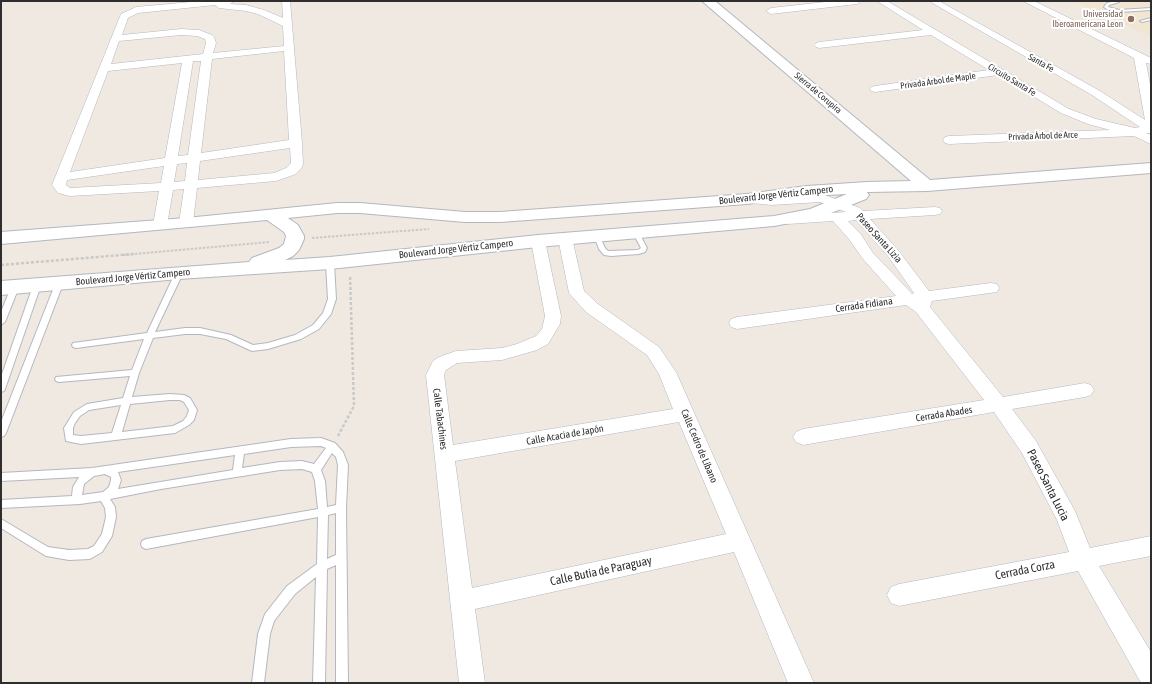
<!DOCTYPE html>
<meta charset="utf-8">
<style>
body{margin:0}
#map{position:relative;width:1152px;height:684px;overflow:hidden;background:#efe9e1;font-family:"Asap Condensed",sans-serif}
canvas{display:block}
.frame{position:absolute;inset:0;border:2px solid #2e2e2e;pointer-events:none}
</style>
<div id="map">
<canvas width="1152" height="684"></canvas>
<div class="frame"></div>
</div>
<script>
const ctx = document.querySelector('canvas').getContext('2d');
ctx.lineJoin = 'round';
function paint(path, color) {
  ctx.fillStyle = color;
  ctx.fill(path, 'evenodd');
}
function shape(rows) {
  const path = new Path2D();
  for (const r of rows) {
    path.moveTo(r[0], r[1]);
    for (let i = 2; i < r.length; i += 2) path.lineTo(r[i], r[i + 1]);
  }
  return path;
}
function trace(path, color, width, dash) {
  ctx.strokeStyle = color;
  ctx.lineWidth = width;
  ctx.lineCap = dash ? 'butt' : 'round';
  ctx.setLineDash(dash || []);
  ctx.stroke(path);
}
function write(font, color, halo, rows, align = 'center') {
  ctx.font = font + ' "Asap Condensed",sans-serif';
  ctx.lineWidth = 4;
  ctx.setLineDash([]);
  ctx.textBaseline = 'middle';
  ctx.strokeStyle = halo;
  ctx.fillStyle = color;
  for (const [text, x, y, turn = 0] of rows) {
    ctx.save();
    ctx.translate(x, y);
    ctx.rotate((+turn || 0) * Math.PI / 180);
    ctx.textAlign = isNaN(turn) ? turn : align;
    if (halo) ctx.strokeText(text, 0, 0);
    ctx.fillText(text, 0, 0);
    ctx.restore();
  }
}
paint(shape([
 [1073,1,1151,1,1151,37]
]), '#f0e6d1');
const lane = shape([
 [1116,1,1119,2,1109,5,1108,7,1119,10,1151,8,1151,10,1119,12,1108,10,1104,7,1107,3,1116,1],
 [1151,18,1151,20,1142,22,1140,21,1151,18],
 [636,231,639,233,647,248,645,252,639,254,611,256,604,255,599,249,594,236,595,235,599,235,605,248,608,251,638,250,641,248,633,233,636,231],
 [327,261,330,261,334,263,336,299,331,314,319,329,301,339,268,349,252,351,226,339,200,334,185,334,153,338,139,373,132,397,170,394,184,395,190,398,197,410,194,420,189,425,175,433,81,444,66,441,64,428,74,412,87,404,123,398,130,376,59,382,56,381,55,379,56,377,132,370,144,339,76,348,73,347,72,345,73,343,147,333,176,271,182,271,183,273,155,332,185,328,200,328,231,335,253,345,268,343,295,335,313,325,323,313,328,299,326,263,327,261],
 [170,400,180,400,184,402,189,410,187,416,183,421,173,426,122,432,130,404,170,400],
 [121,405,112,433,81,436,73,435,73,428,75,423,80,416,89,410,121,405],
 [56,282,59,282,63,284,6,433,4,436,1,437,1,422,56,282],
 [34,283,40,283,41,285,5,389,4,391,1,392,1,377,34,283],
 [12,285,18,285,19,287,5,322,1,325,1,312,12,285],
 [321,438,335,443,343,452,348,465,346,508,348,683,336,683,336,565,327,569,325,683,313,683,316,577,295,594,274,621,270,634,264,683,252,683,258,634,265,614,287,586,317,564,318,517,146,549,142,547,141,544,142,541,146,539,318,509,315,481,312,472,302,469,280,470,161,489,110,499,115,507,116,517,112,536,102,552,90,559,69,560,46,556,1,528,1,519,48,547,69,550,88,549,94,546,102,534,106,517,105,508,101,501,80,504,1,508,1,500,72,496,73,487,79,477,1,481,1,473,92,468,291,439,321,438],
 [321,446,326,448,314,464,302,461,280,462,242,468,244,454,291,447,321,446],
 [332,453,336,457,338,465,336,505,327,507,325,481,321,470,332,453],
 [235,455,233,470,118,489,121,480,118,472,235,455],
 [105,474,111,477,111,480,109,487,103,492,82,495,84,484,94,476,105,474],
 [336,513,336,555,327,559,328,515,336,513]
]);
const street = shape([
 [202,1,234,1,230,4,246,5,264,10,283,18,282,1,290,1,302,143,303,164,302,167,296,174,276,181,197,188,193,223,191,226,186,227,181,226,179,223,184,189,173,190,167,225,165,228,160,229,155,228,153,225,159,191,70,196,58,193,52,185,121,14,136,7,202,1],
 [215,5,219,8,246,11,258,14,283,26,284,46,213,53,216,43,214,37,212,35,199,30,181,29,122,35,128,18,138,13,215,5],
 [181,35,197,36,205,39,206,43,203,54,111,64,119,41,181,35],
 [284,51,289,140,201,153,212,59,284,51],
 [193,61,201,61,188,155,178,156,193,61],
 [182,63,165,158,70,172,108,71,182,63],
 [290,148,291,163,286,168,274,173,198,180,200,161,290,148],
 [187,163,185,181,174,182,177,164,187,163],
 [164,166,161,183,70,188,66,185,67,180,164,166],
 [834,1,861,1,857,4,771,14,766,11,771,8,834,1],
 [877,1,887,1,1069,109,1096,119,1135,128,1140,127,1092,95,929,1,939,1,1100,91,1145,120,1134,58,1023,1,1034,1,1151,58,1151,64,1146,63,1151,89,1151,133,1146,133,1151,135,1151,144,1134,136,949,144,945,143,943,140,945,137,949,136,1110,130,1088,124,1061,113,998,75,875,92,871,91,870,89,871,87,875,86,989,70,931,35,819,48,816,47,814,45,816,43,819,42,923,30,877,1],
 [822,194,860,208,863,211,935,207,940,208,942,211,940,214,935,215,870,219,898,250,929,291,991,283,997,284,999,288,997,292,932,301,930,307,1003,397,1085,383,1091,385,1094,390,1091,395,1085,397,1012,409,1036,441,1075,511,1090,548,1151,536,1151,556,1099,566,1151,652,1151,683,1141,683,1078,571,899,606,891,603,887,595,891,587,899,584,1069,552,1057,520,1022,453,994,412,803,445,796,442,793,437,796,432,803,429,984,400,916,312,906,305,737,329,731,327,729,323,731,319,737,317,896,296,863,259,849,239,833,221,788,224,783,223,781,220,783,217,788,216,846,212,820,202,772,205,750,203,745,202,743,199,745,196,750,195,772,197,822,194],
 [856,220,888,256,914,293,912,294,899,280,873,253,860,233,848,221,856,220],
 [565,234,570,235,572,238,584,291,598,304,659,347,676,372,814,683,788,683,734,552,475,609,485,683,459,683,426,375,433,361,439,357,456,351,502,348,517,344,536,336,542,329,545,316,531,241,533,238,538,237,543,238,545,241,561,316,560,324,548,344,537,350,502,360,457,363,446,370,444,375,453,445,673,409,659,374,647,355,586,312,569,293,558,238,560,235,565,234],
 [679,422,726,534,472,588,455,461,679,422]
]);
const secondary = shape([
 [702,1,715,1,930,180,1151,163,1151,173,927,191,867,192,869,195,866,199,821,217,774,226,538,247,330,269,179,279,1,295,1,281,249,262,252,258,279,248,284,244,286,236,284,232,267,220,1,244,1,232,186,218,337,203,360,203,465,212,500,212,747,194,807,186,867,182,911,181,702,1],
 [847,194,810,209,774,216,538,235,330,257,285,260,293,256,299,250,304,239,304,236,298,225,288,218,337,213,360,213,465,222,500,222,747,204,807,196,847,194]
]);
trace(lane, '#b4b7c1', 2);
trace(street, '#b4b7c1', 1);
trace(secondary, '#b4b7c1', 2);
trace(shape([
 [312,238,429,229],
 [123,255,270,242]
]), '#c9c9c9', 2, [2.5, 1.5]);
trace(shape([
 [1,265,134,254],
 [338,436,354,406,350,275]
]), '#c9c9c9', 2.5, [3, 2]);
paint(lane, '#fff');
paint(street, '#fff');
paint(secondary, '#fff');
for (const [x, y, r, color] of [
 [1131,19,4,"#8d6e63"]
]) {
  const dot = new Path2D();
  dot.arc(x, y, r, 0, 2 * Math.PI);
  ctx.fillStyle = color;
  ctx.fill(dot);
  trace(dot, '#fff', 1.5);
}
write('9px', '#785e54', '#fff', [
 ["Universidad",1123,14],
 ["Iberoamericana Leon",1123,24]
], 'right');
write('9px', '#2e2e2e', '#fff', [
 ["Santa Fe",1041,63,29],
 ["Circuito Santa Fe",1012,80,31],
 ["Privada Árbol de Maple",938,81,-8],
 ["Sierra de Corupira",818,93,40],
 ["Privada Árbol de Arce",1043,136,-2]
]);
write('10px', '#2e2e2e', '#fff', [
 ["Boulevard Jorge Vértiz Campero",776,195,-6],
 ["Paseo Santa Lizia",879,238,48],
 ["Boulevard Jorge Vértiz Campero",456,249,-6],
 ["Boulevard Jorge Vértiz Campero",133,277,-5],
 ["Cerrada Fidiana",864,305,-8],
 ["Cerrada Abades",944,414,-9],
 ["Calle Tabachines",440,419,83],
 ["Calle Acacia de Japón",565,435,-10],
 ["Calle Cedro de Líbano",699,446,67]
]);
write('12px', '#2e2e2e', '#fff', [
 ["Paseo Santa Lucia",1048,485,63],
 ["Cerrada Corza",1025,570,-11],
 ["Calle Butia de Paraguay",601,571,-12]
]);
</script>
